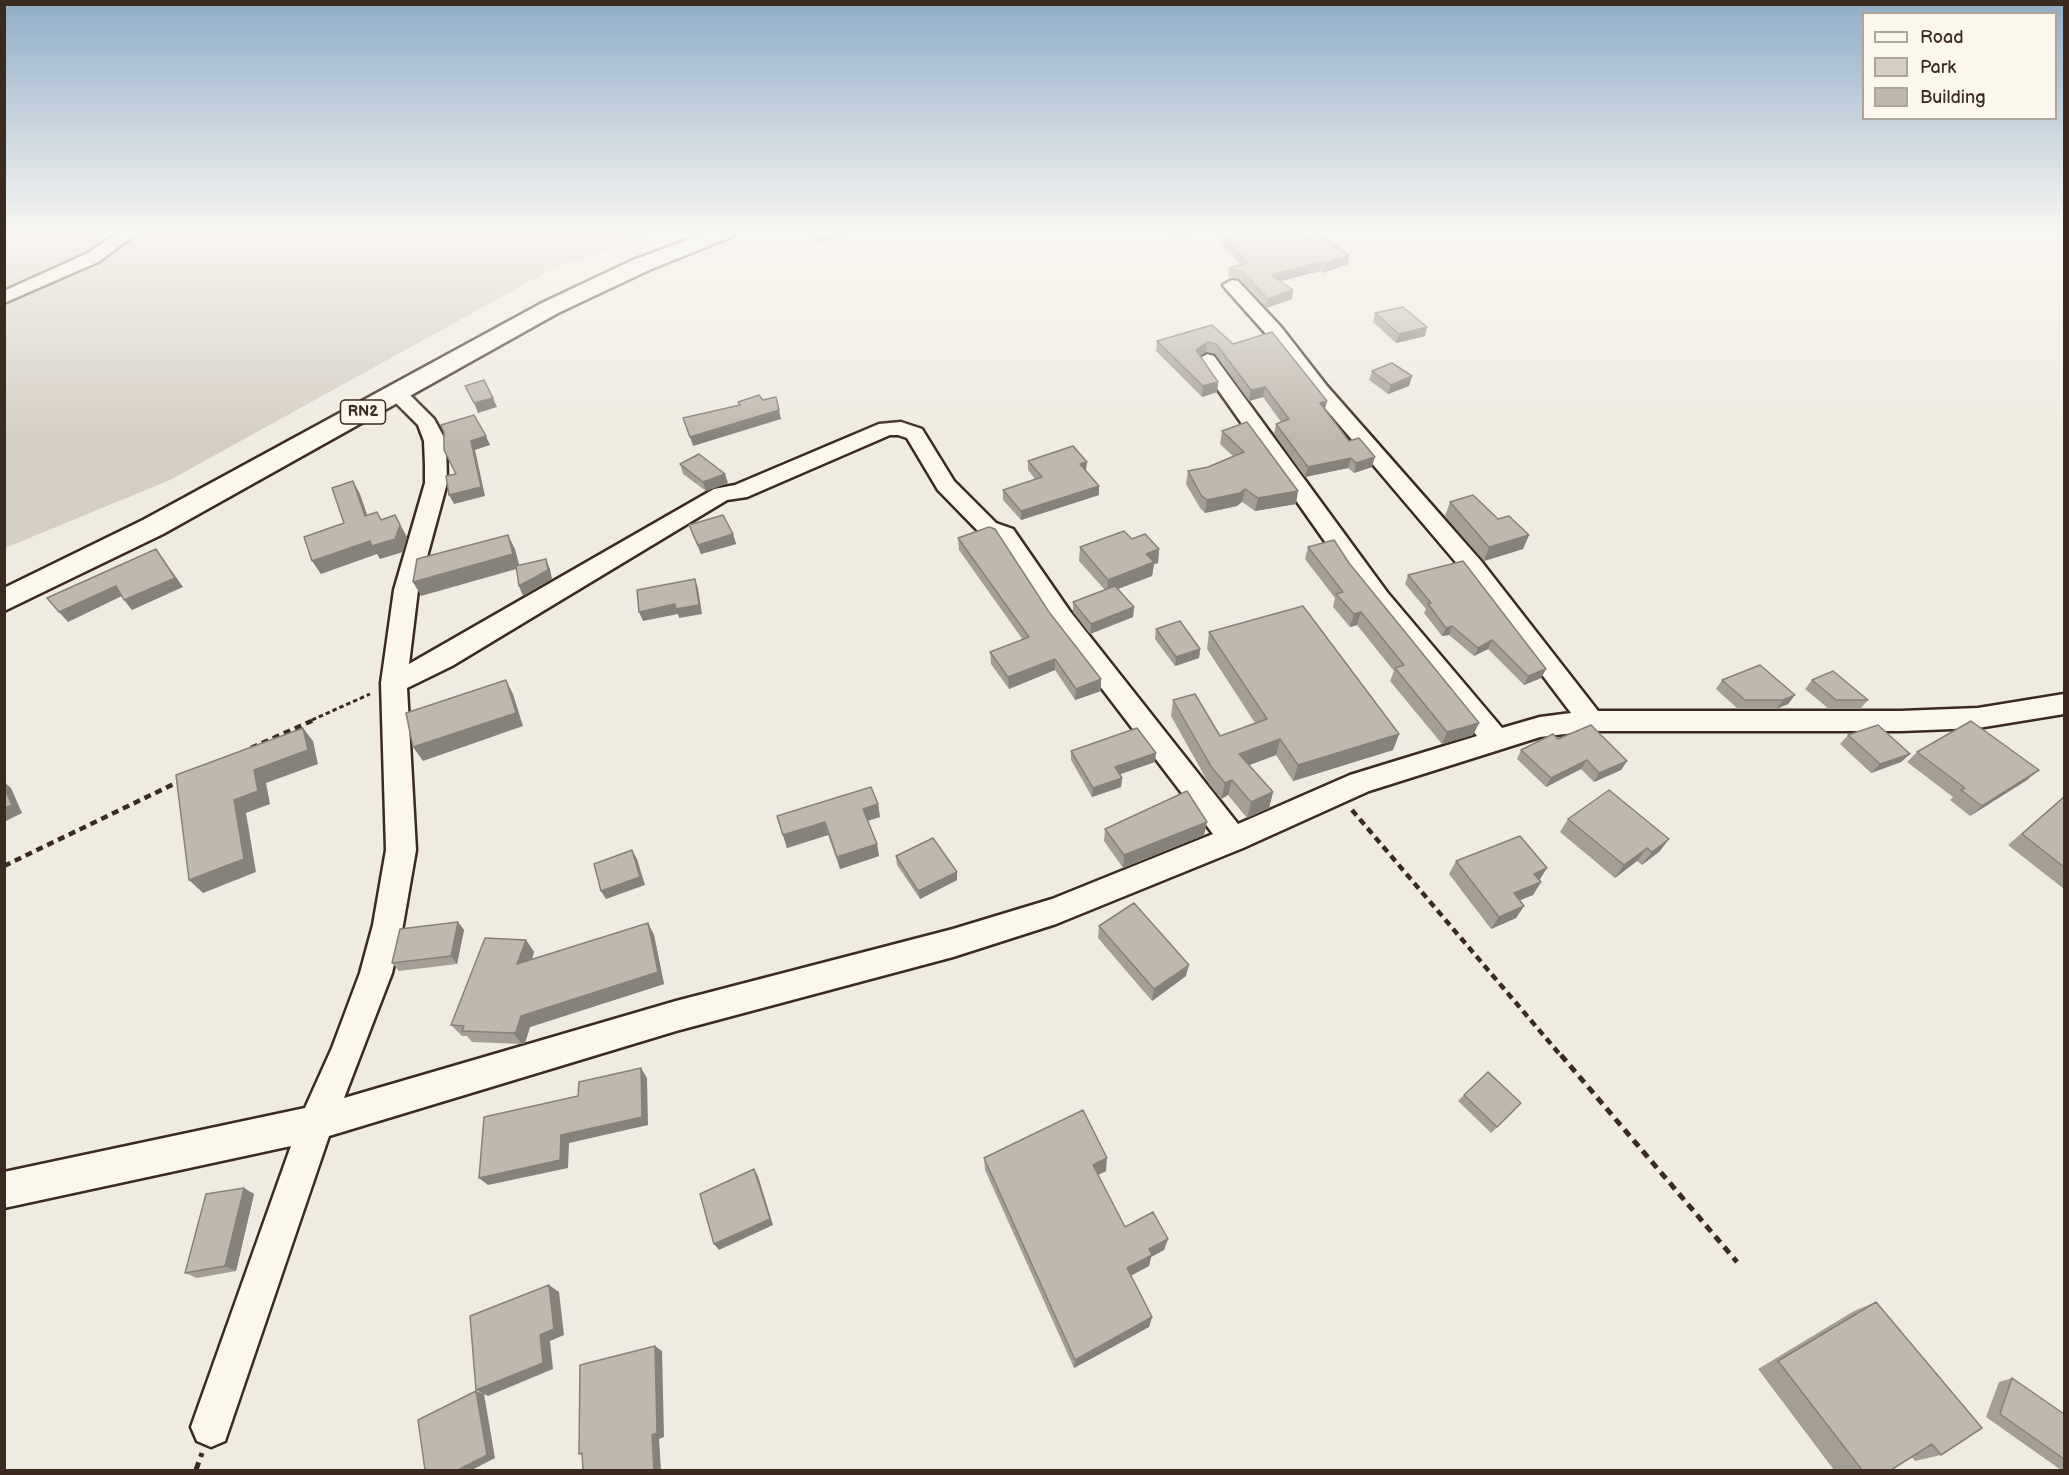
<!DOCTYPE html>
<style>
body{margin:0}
#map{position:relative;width:2069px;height:1475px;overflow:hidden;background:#f0ebe0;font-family:"Balsamiq Sans",sans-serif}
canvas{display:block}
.frame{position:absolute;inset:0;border:6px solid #3b2a1e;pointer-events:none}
.legend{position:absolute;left:1862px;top:12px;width:195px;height:108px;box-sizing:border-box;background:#fbf7ec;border:2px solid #aea59a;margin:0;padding:8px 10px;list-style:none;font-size:18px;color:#3b2a1e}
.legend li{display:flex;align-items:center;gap:12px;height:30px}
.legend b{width:30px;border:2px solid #aea59a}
</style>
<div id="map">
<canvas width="2069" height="1475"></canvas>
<div class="frame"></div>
<ul class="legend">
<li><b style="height:8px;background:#fbf7ec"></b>Road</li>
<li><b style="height:16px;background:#d5cec3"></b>Park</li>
<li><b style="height:16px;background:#c0b8ad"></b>Building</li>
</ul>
</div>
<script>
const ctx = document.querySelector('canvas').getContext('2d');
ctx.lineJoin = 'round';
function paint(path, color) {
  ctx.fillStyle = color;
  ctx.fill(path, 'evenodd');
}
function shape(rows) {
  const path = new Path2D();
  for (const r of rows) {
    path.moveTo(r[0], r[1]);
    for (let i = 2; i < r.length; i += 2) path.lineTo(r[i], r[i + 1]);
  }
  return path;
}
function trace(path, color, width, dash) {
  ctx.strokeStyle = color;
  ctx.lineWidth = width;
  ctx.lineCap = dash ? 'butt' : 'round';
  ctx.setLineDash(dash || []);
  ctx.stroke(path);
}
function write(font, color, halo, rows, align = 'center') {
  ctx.font = font + ' "Balsamiq Sans",sans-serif';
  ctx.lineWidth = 6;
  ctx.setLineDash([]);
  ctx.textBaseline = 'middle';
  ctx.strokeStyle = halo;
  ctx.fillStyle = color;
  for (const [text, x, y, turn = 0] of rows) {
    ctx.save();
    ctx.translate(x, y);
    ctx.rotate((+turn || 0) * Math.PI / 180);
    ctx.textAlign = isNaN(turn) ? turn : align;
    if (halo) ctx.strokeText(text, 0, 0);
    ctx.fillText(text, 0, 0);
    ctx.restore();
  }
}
paint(shape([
 [5,232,659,232,552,269,170,480,5,548]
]), '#d5cec3');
const minor = shape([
 [119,232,139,232,98,262,4,303,4,291,86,254,119,232],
 [1232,280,1238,281,1281,327,1327,386,1481,561,1598,711,1901,711,1978,708,2064,694,2064,714,1978,728,1901,731,1591,731,1540,737,1369,791,1243,848,1056,924,953,957,676,1031,329,1136,225,1441,211,1447,197,1441,191,1427,291,1146,4,1208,4,1172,305,1108,332,1048,360,973,373,925,386,850,381,683,394,590,425,483,425,465,424,441,418,425,390,397,387,393,390,389,404,389,434,419,446,441,447,483,418,590,409,664,714,489,735,485,879,424,901,422,922,429,954,481,996,523,1013,529,1069,610,1238,824,1350,775,1477,736,1369,604,1197,360,1207,354,1214,356,1387,592,1502,728,1540,717,1571,713,1465,573,1313,394,1267,335,1226,289,1223,285,1232,280],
 [890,435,898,435,907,438,938,490,980,533,997,539,1051,622,1213,834,1052,899,953,929,676,1001,344,1098,392,973,403,925,416,850,407,688,452,666,727,500,747,497,890,435]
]);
const highway = shape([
 [708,232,737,232,733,236,649,270,558,313,163,534,4,611,4,588,143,520,542,303,633,260,708,232]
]);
trace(minor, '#3b2a1e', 5);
trace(highway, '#3b2a1e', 5);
trace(shape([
 [312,720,370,694]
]), '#3b2a1e', 3, [4.5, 3]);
trace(shape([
 [251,748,316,719],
 [1352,810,1562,1057],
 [4,866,182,780]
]), '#3b2a1e', 4.5, [7, 5]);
trace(shape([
 [1561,1055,1737,1262],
 [196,1470,202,1453]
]), '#3b2a1e', 5, [8, 6]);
paint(minor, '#fbf7ec');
paint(highway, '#fbf7ec');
paint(shape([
 [806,232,852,232,821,243],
 [1164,232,1194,232,1194,235,1171,239],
 [1220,232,1305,238,1348,264,1323,273,1320,271,1280,281,1293,290,1292,299,1266,308,1240,279,1228,276,1229,268,1240,265,1219,240],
 [1375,313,1425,336,1396,343,1373,322],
 [1212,325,1233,344,1327,401,1325,409,1349,441,1372,467,1354,473,1348,468,1305,477,1274,434,1276,424,1281,422,1263,397,1249,401,1215,354,1206,352,1200,356,1218,382,1217,392,1202,397,1156,351,1157,341],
 [1372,371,1412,376,1409,386,1388,394,1369,380],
 [1247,422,1296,504,1255,511,1242,502,1237,506,1205,513,1200,508,1186,484,1188,471,1208,467,1233,456,1220,444,1222,431],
 [1028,461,1086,471,1099,486,1099,495,1021,520,1003,500,1003,490,1035,479,1028,470],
 [680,464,728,483,706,491,683,474],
 [1450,502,1498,519,1529,535,1523,549,1484,561,1445,516],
 [689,525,733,534,736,544,701,554,692,534],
 [958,538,1049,612,1101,679,1101,691,1075,700,1055,670,1009,689,991,664,990,652,1023,640,959,550],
 [1132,539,1159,549,1158,563,1154,564,1152,576,1118,589,1134,607,1133,617,1090,634,1073,612,1073,602,1105,590,1079,561,1080,547],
 [1308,547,1349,563,1479,723,1473,735,1442,744,1390,681,1394,671,1357,625,1350,627,1333,607,1335,598,1305,559],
 [1408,575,1546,669,1541,678,1524,685,1488,649,1474,656,1449,635,1442,636,1424,613,1426,609,1405,584],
 [1156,629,1200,649,1199,658,1175,666,1155,639],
 [1209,632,1399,734,1393,750,1293,781,1276,755,1249,765,1273,792,1269,808,1247,818,1228,795,1221,799,1209,784,1171,716,1173,700,1220,736,1255,723,1207,649],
 [1722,680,1795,695,1788,704,1776,709,1738,709,1716,689],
 [1812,680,1868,700,1860,709,1829,709,1805,689],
 [1848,735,1910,754,1901,762,1871,773,1840,744],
 [1558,739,1627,761,1621,770,1594,782,1581,769,1546,787,1517,759,1521,750],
 [1071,751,1155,762,1120,774,1122,778,1121,787,1092,797,1071,760],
 [1917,752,2027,780,1970,816,1950,800,1953,797,1907,762],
 [2064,796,2064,889,2008,845],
 [878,804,880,817,868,821,877,844,879,856,840,869,828,835,787,848,777,816],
 [1568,819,1660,851,1642,865,1637,861,1615,878,1560,832],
 [1105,829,1204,835,1123,868,1104,841],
 [896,856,957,880,920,899,897,865],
 [1456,861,1540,880,1541,882,1533,895,1519,900,1524,906,1516,918,1491,929,1449,874],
 [458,922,464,930,457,964,399,971,392,963],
 [648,923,654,935,664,984,530,1027,525,1043,522,1044,472,1042,467,1036,462,1036,451,1025,526,940,534,952,532,960],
 [1099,926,1186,976,1152,1001,1098,938],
 [1464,1095,1515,1110,1491,1133,1458,1101],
 [984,1158,1106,1171,1098,1175,1125,1227,1168,1239,1164,1250,1151,1257,1149,1266,1131,1275,1152,1317,1149,1327,1074,1368,985,1170],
 [244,1188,254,1194,236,1271,197,1278,185,1273],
 [1876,1302,1941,1455,1915,1461,1912,1457,1891,1470,1834,1470,1758,1369,1854,1311],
 [2012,1378,2064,1414,2064,1470,2061,1470,1986,1417,1999,1382]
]), '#a59e95');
paint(shape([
 [819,232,852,232,821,243],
 [1172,232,1194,232,1194,235,1171,239],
 [1349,255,1348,264,1323,273,1325,264],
 [1322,262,1320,271,1270,284,1271,275],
 [1293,290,1292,299,1266,308,1268,299],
 [1427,327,1425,336,1396,343,1399,334],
 [1207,342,1206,352,1195,360,1196,350],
 [1412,376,1409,386,1388,394,1391,385],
 [1218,382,1217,392,1202,397,1203,386],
 [1265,387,1263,397,1249,401,1251,390],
 [493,398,497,407,478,413,474,403],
 [1327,401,1324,411,1320,403],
 [779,410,781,419,693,446,690,437],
 [486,436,490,445,475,450,485,496,454,504,449,495,471,441],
 [1375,457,1372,467,1354,473,1356,463],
 [1351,458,1348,468,1305,477,1308,467],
 [1087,462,1086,471,1080,464],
 [725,474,728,483,706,491,703,482],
 [353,481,360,494,372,529,365,516],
 [1099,486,1099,495,1021,520,1021,511],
 [1245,489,1242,502,1237,506,1205,513,1207,500],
 [1298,491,1296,504,1255,511,1258,498],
 [395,515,407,537,403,552,380,559,377,554,321,574,312,561,370,541],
 [733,534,736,544,701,554,698,545],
 [508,535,515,549,520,568,421,596,413,582],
 [1529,535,1523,549,1484,561,1489,547],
 [156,549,183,587,132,610,124,600],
 [1159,549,1158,563,1154,564,1152,576,1107,593,1108,580,1146,554],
 [546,559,550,569,552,579,523,596,519,586],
 [695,579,698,588,702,614,679,618,678,614,643,621,639,612],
 [116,586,124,595,68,622,59,612],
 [1134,607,1133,617,1090,634,1091,624],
 [1361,612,1357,625,1350,627,1354,614],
 [1452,626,1449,635,1442,636,1446,628],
 [1492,640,1488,649,1474,656,1478,648],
 [1200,649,1199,658,1175,666,1176,657],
 [1055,659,1055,670,1009,689,1008,677],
 [1546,669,1541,678,1524,685,1528,676],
 [1101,679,1101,691,1075,700,1076,689],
 [506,680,513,694,523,726,423,761,413,747],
 [1795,695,1788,704,1776,709,1783,700],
 [1479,723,1473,735,1442,744,1447,732],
 [303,728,313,741,318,764,266,783,270,804,246,813,256,872,203,893,189,880,234,800,254,770],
 [1399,734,1393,750,1293,781,1298,765],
 [1280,739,1276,755,1236,770,1239,754],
 [1156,753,1155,762,1115,776,1115,767],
 [1910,754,1901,762,1871,773,1880,764],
 [1587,760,1581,769,1546,787,1551,778],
 [1627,761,1621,770,1594,782,1599,773],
 [2039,770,2027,780,1970,816,1982,806],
 [1122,778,1121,787,1092,797,1093,788],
 [1232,780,1228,795,1221,799,1225,783],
 [4,782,11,788,22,813,4,822],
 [1273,792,1269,808,1247,818,1251,802],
 [878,804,880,817,866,821,863,809],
 [825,822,828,835,787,848,783,835],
 [1207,822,1204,835,1123,868,1124,855],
 [1669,839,1660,851,1642,865,1652,852],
 [877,844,879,856,840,869,837,857],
 [1647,848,1637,861,1615,878,1624,865],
 [632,850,637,859,645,885,606,899,601,891],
 [1547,868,1539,881,1534,874],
 [957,872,957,880,920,899,918,891],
 [1541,882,1533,895,1506,906,1514,893],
 [1524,906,1516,918,1491,929,1499,917],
 [458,922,464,930,457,964,451,956],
 [648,923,654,935,664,984,530,1027,525,1043,522,1044,513,1033,521,1016],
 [526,940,534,952,526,976,517,964],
 [1189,965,1186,976,1152,1001,1154,989],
 [641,1068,647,1078,648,1125,569,1143,568,1168,488,1185,479,1178],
 [1107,1158,1106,1171,1092,1178,1093,1165],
 [754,1169,758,1176,773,1225,719,1250,714,1244],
 [244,1188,254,1194,236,1271,225,1266],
 [1168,1239,1164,1250,1151,1257,1149,1266,1125,1279,1127,1268,1149,1249],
 [549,1285,559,1292,564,1335,550,1341,553,1369,488,1396,476,1390,540,1335],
 [1152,1317,1149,1327,1074,1368,1075,1360],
 [655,1346,662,1351,664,1437,659,1439,661,1470,654,1470,652,1435],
 [476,1391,484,1394,495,1458,472,1470,458,1470]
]), '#868179');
const building = shape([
 [1220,232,1296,232,1305,238,1317,234,1349,255,1325,264,1322,262,1271,275,1293,290,1268,299,1241,271,1229,268,1247,263,1220,232],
 [1403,307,1427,327,1399,334,1375,313,1403,307],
 [1212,325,1233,344,1272,332,1327,401,1320,403,1349,441,1359,438,1375,457,1356,463,1351,458,1308,467,1276,424,1289,419,1265,387,1251,390,1216,344,1207,342,1196,350,1218,382,1203,386,1157,341,1212,325],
 [1392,363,1412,376,1391,385,1372,371,1392,363],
 [484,380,493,398,474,403,465,386,484,380],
 [759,395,763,400,776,397,779,410,690,437,683,418,740,405,738,402,759,395],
 [474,415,486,436,471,441,481,487,449,495,446,476,456,474,444,450,444,432,441,425,474,415],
 [1247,422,1298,491,1258,498,1245,489,1240,493,1207,500,1201,495,1188,471,1208,467,1244,452,1222,431,1247,422],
 [1073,446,1087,462,1080,464,1099,486,1021,511,1003,490,1042,477,1028,461,1073,446],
 [699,454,725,474,703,482,680,464,699,454],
 [353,481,365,516,377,512,381,520,395,515,400,525,395,539,372,546,370,541,312,561,304,537,344,523,332,488,353,481],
 [1473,495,1498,519,1509,516,1529,535,1489,547,1450,502,1473,495],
 [723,515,733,534,698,545,689,525,723,515],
 [989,527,995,529,1049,612,1101,679,1076,689,1055,659,1008,677,990,652,1029,637,958,538,989,527],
 [1124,531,1132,539,1145,534,1159,549,1146,554,1154,562,1108,580,1080,547,1124,531],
 [508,535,513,554,413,582,417,559,508,535],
 [1334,540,1349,563,1479,723,1447,732,1395,668,1404,665,1361,612,1354,614,1336,594,1343,592,1308,547,1334,540],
 [156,549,175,578,124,600,116,586,59,612,47,598,156,549],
 [546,559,548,570,519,586,516,566,546,559],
 [1463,561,1546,669,1528,676,1492,640,1478,648,1452,626,1446,628,1428,604,1431,603,1408,575,1463,561],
 [695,579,699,605,676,609,675,604,639,612,637,590,695,579],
 [1115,586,1134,607,1091,624,1073,602,1115,586],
 [1303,606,1399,734,1298,765,1280,739,1239,754,1273,792,1251,802,1232,780,1225,783,1212,768,1173,700,1195,694,1220,736,1267,719,1209,632,1303,606],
 [1180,621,1200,649,1176,657,1156,629,1180,621],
 [1760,665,1795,695,1783,700,1745,700,1722,680,1760,665],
 [1833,671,1868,700,1836,700,1812,680,1833,671],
 [506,680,516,713,413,747,406,713,506,680],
 [1971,721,2039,770,1982,806,1961,790,1965,788,1917,752,1971,721],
 [1591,725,1627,761,1599,773,1587,760,1551,778,1521,750,1553,734,1558,739,1591,725],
 [1878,725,1910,754,1880,764,1848,735,1878,725],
 [303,728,308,750,254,770,258,791,234,800,244,859,189,880,176,775,303,728],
 [1137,728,1156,753,1115,767,1122,778,1093,788,1071,751,1137,728],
 [871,787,878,804,863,809,877,844,837,857,825,822,783,835,777,816,871,787],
 [4,788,12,805,4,808,4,788],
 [1609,790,1669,839,1652,852,1647,848,1624,865,1568,819,1609,790],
 [1187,791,1207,822,1124,855,1105,829,1187,791],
 [2064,797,2064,867,2022,834,2064,797],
 [1520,836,1547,868,1534,874,1541,882,1514,893,1524,906,1499,917,1456,861,1520,836],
 [933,838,957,872,918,891,896,856,933,838],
 [632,850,640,877,601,891,594,864,632,850],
 [1134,903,1189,965,1154,989,1099,926,1134,903],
 [458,922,451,956,392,963,400,929,458,922],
 [648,923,658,972,521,1016,516,1032,513,1033,462,1031,464,1026,451,1025,485,938,526,940,517,964,648,923],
 [641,1068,642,1117,561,1135,560,1160,479,1178,484,1117,578,1096,579,1082,641,1068],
 [1488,1072,1521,1103,1497,1127,1464,1095,1488,1072],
 [1083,1110,1107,1158,1093,1165,1125,1227,1153,1212,1168,1239,1149,1249,1152,1255,1127,1268,1152,1317,1075,1360,984,1158,1083,1110],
 [754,1169,770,1219,714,1244,700,1194,754,1169],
 [244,1188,225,1266,185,1273,206,1194,244,1188],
 [549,1285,554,1329,540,1335,543,1363,476,1390,470,1316,549,1285],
 [1876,1302,1982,1428,1941,1455,1932,1444,1891,1470,1862,1470,1778,1361,1876,1302],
 [655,1346,657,1433,652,1435,654,1470,583,1470,582,1453,579,1454,580,1365,655,1346],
 [2012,1378,2064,1414,2064,1459,2000,1414,2012,1378],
 [476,1391,487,1455,458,1470,425,1470,418,1420,476,1391]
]);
paint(building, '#c0b8ad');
trace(building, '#868179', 1.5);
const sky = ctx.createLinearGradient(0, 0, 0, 438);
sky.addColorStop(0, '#90adc8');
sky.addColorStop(0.53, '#f8f6f1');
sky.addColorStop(1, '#f8f6f100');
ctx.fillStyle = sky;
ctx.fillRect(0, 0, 2069, 438);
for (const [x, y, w] of [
 [363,412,45]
]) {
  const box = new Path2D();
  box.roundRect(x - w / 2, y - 12, w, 24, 4.5);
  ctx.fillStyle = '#fbf7ec';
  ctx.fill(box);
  trace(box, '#3b2a1e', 1.5);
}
write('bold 15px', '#3b2a1e', null, [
 ["RN2",363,412]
]);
</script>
